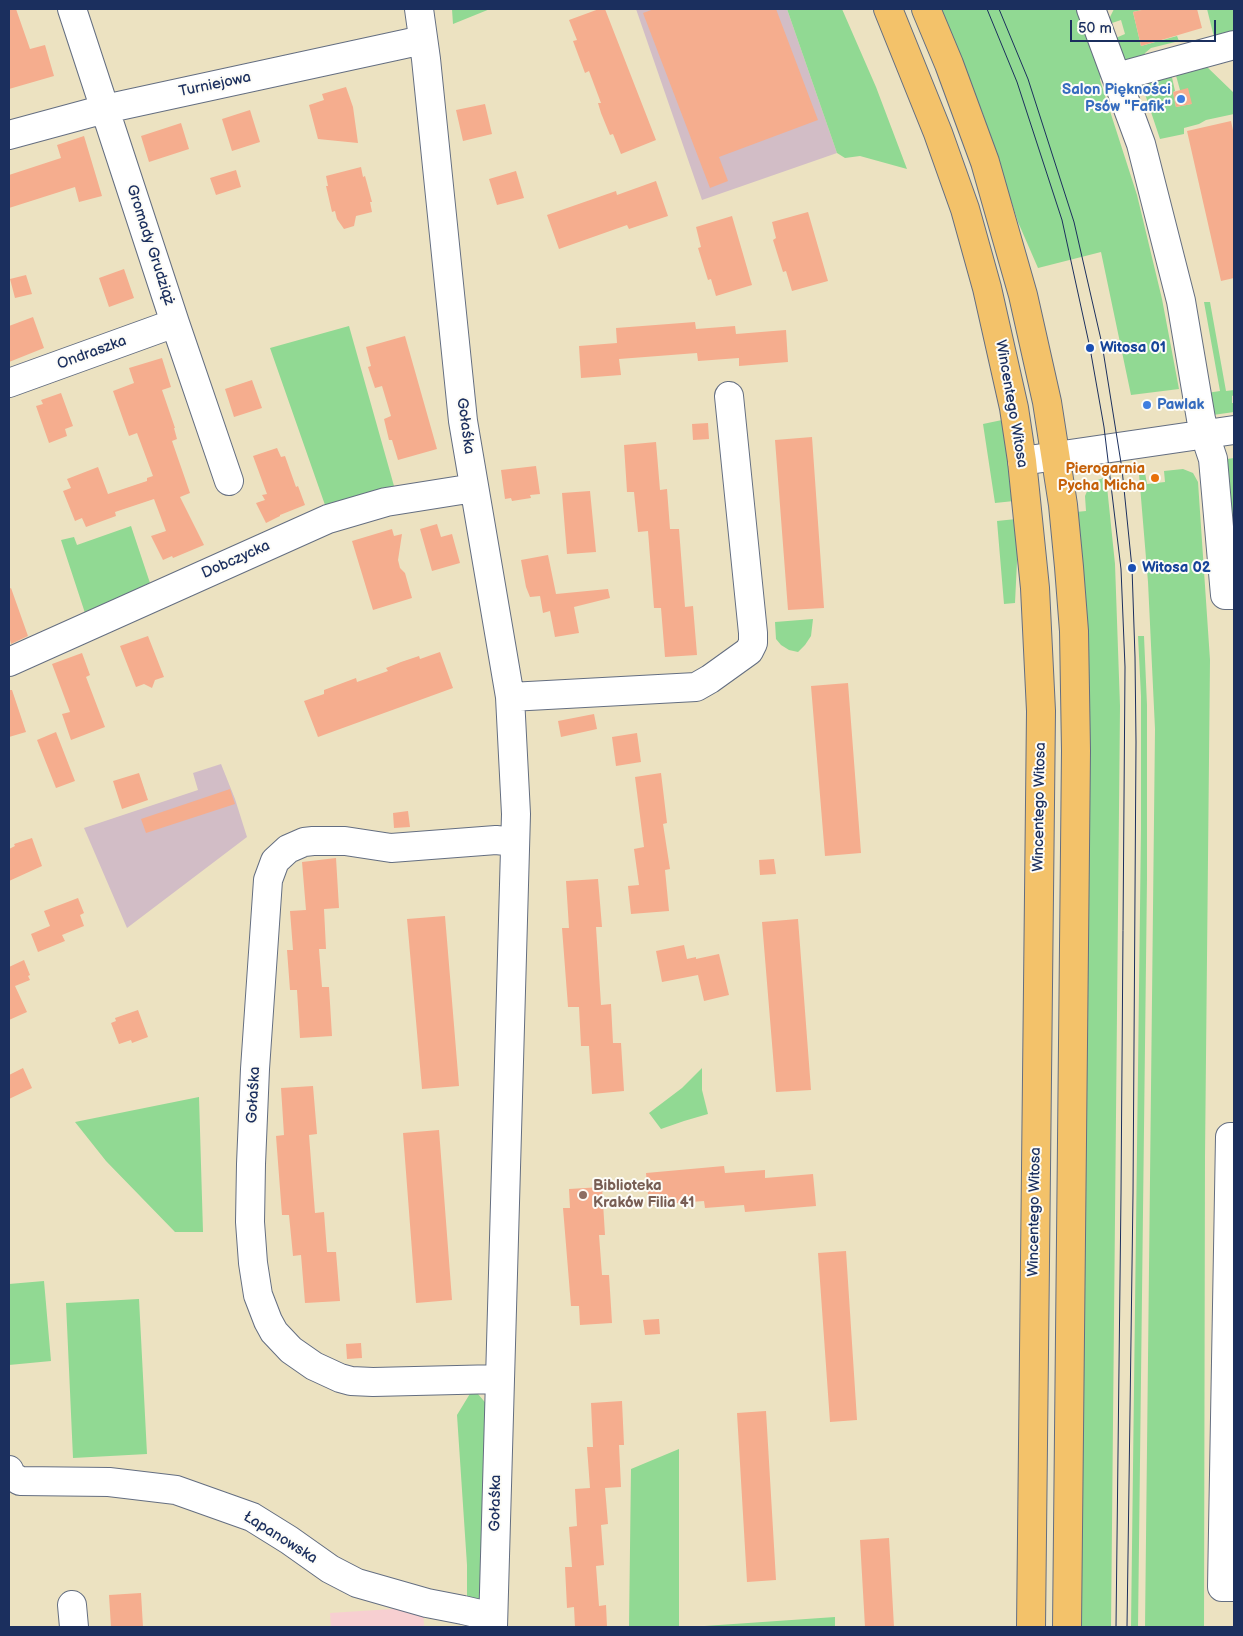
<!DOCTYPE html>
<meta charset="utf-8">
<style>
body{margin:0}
#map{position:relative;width:1243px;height:1636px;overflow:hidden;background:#ece2c1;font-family:"Balsamiq Sans",sans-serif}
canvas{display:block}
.frame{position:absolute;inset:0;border:10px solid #1b2f5e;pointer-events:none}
.scale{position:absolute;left:1070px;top:20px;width:146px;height:22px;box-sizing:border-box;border:2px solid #1b2f5e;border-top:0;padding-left:6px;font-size:15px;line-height:18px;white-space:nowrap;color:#1b2f5e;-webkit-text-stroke:4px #fdfcf7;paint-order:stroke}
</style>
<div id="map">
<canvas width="1243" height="1636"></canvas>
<div class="frame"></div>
<div class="scale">50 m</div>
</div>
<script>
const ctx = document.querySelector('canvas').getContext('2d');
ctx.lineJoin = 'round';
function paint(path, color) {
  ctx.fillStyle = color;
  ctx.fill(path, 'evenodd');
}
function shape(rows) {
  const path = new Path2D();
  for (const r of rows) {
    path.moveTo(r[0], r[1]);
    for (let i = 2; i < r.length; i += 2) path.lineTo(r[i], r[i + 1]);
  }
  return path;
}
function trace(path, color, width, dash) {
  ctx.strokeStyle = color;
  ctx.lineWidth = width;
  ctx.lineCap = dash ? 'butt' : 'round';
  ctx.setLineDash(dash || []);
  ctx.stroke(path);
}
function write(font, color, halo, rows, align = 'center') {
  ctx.font = font + ' "Balsamiq Sans",sans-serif';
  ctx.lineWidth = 4;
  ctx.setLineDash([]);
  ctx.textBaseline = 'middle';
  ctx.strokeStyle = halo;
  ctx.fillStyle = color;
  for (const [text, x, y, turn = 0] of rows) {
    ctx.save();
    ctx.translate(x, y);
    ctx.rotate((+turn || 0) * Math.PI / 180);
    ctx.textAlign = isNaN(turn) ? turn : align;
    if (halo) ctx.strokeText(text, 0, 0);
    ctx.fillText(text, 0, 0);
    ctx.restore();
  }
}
paint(shape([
 [423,1607,424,1627,331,1627,330,1613]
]), '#f7cfd1');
paint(shape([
 [636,9,787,9,837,153,702,200],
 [221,764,235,799,247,837,127,928,84,828,198,790,193,773]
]), '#d2bdc6');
paint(shape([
 [452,9,490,9,453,24],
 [787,9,842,9,876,87,907,169,860,156,845,158,837,153],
 [939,9,1081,9,1103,68,1100,80,1137,195,1162,299,1179,389,1131,395,1101,252,1038,268,1018,222,983,114],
 [1114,9,1146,9,1133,12,1141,46,1177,36,1179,41,1151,48,1145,53,1143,59,1119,65,1111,40,1125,34,1121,20,1106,25],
 [1207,9,1234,9,1234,32,1214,37],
 [1205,65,1234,93,1234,114,1206,120,1199,124,1184,128,1184,134,1160,139,1145,94,1136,95,1137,88,1139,84,1171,73,1175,91,1173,92,1176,107,1191,104,1180,90,1175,72],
 [1204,302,1210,302,1226,391,1234,390,1234,395,1232,396,1232,403,1234,403,1234,412,1213,415,1207,393,1220,391],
 [349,326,394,486,325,505,270,348],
 [1002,420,1014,501,995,503,983,424],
 [1234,458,1234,551,1227,464,1227,459],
 [1183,469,1193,473,1198,482,1210,660,1205,1156,1204,1627,1145,1627,1155,729,1148,582,1139,474,1145,473,1147,484,1165,482,1164,471],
 [1106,477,1115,564,1120,706,1111,1627,1079,1627,1076,512,1086,511,1085,496,1088,489,1095,481],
 [1016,519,1018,541,1015,603,1004,604,997,521],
 [131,526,150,583,85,613,61,540,74,537,77,545],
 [813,619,811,636,805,645,798,652,789,650,781,645,776,639,775,622],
 [1138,636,1144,636,1147,705,1147,879,1138,1627,1131,1627,1141,829,1141,696],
 [702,1068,702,1090,708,1114,684,1121,661,1129,649,1113,682,1088],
 [199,1097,203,1232,175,1232,106,1161,75,1122],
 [44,1281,51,1361,9,1365,9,1284],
 [139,1299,147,1454,73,1458,66,1303],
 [471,1392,478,1394,489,1407,482,1599,477,1602,467,1602,467,1565,457,1415],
 [679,1449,679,1627,629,1627,631,1469],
 [835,1617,835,1627,690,1627]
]), '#91d993');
paint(shape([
 [9,9,16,9,30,49,45,45,54,76,9,89],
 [599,9,605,9,656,140,621,154,613,134,610,135,601,113,598,103,601,103,589,71,585,73,573,41,577,40,569,20],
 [654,9,776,9,818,120,719,157,728,181,710,188,643,13],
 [1146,9,1197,9,1202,28,1141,46,1133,12],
 [346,87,353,107,358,143,318,139,309,105,324,100,322,94],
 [1188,88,1192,104,1176,107,1173,92],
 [485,104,492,134,463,141,456,110],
 [250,110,260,142,232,151,222,119],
 [1231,121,1234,135,1234,278,1221,281,1187,131],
 [181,123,189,149,149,162,141,136],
 [84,136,102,196,79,202,75,187,9,208,9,175,61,158,57,145],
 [361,167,363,177,365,176,372,202,370,202,372,212,356,216,354,226,344,229,337,219,335,211,332,212,326,186,328,186,326,176],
 [236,170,241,187,216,195,210,178],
 [516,171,524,198,497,205,489,179],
 [656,181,668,216,629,229,627,225,559,249,547,215,616,191,617,195],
 [808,212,828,281,792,291,786,271,783,272,773,240,776,238,772,222],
 [732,216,752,285,716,296,711,279,708,280,698,248,701,247,696,227],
 [124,269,134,298,109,307,99,278],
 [26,275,32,294,15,298,10,279],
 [33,317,44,348,9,362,9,326],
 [695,322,696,329,735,326,736,334,786,330,788,362,739,366,739,358,698,361,697,353,619,359,621,375,581,378,579,346,617,343,616,328],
 [405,336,437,449,398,460,392,440,389,440,384,419,391,416,382,386,375,388,368,367,371,366,366,347],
 [162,358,171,387,162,390,175,428,174,428,177,439,172,441,190,493,180,497,204,545,173,558,172,556,163,560,151,536,166,531,154,499,115,512,116,516,86,527,82,518,75,521,63,491,71,488,67,479,98,467,108,494,147,481,147,478,153,476,137,433,129,436,113,391,134,383,129,368],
 [252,380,262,408,234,417,225,389],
 [61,393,73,426,65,429,67,436,49,443,36,406,43,404,41,400],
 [708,423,709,439,693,440,692,424],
 [812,437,824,608,788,610,775,440],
 [656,442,660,490,667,489,670,529,679,529,685,607,693,606,697,655,665,657,661,608,654,608,648,531,638,532,634,492,627,492,624,445],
 [277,448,281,457,285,456,296,487,298,486,305,505,280,515,280,516,266,523,256,503,265,500,262,495,267,494,253,456],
 [536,466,540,494,530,495,531,498,512,501,511,498,505,499,501,470],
 [590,491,596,552,567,554,562,493],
 [437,524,441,537,452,534,460,563,432,571,420,529],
 [392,529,394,536,402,534,398,560,400,568,405,573,412,598,373,610,352,541],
 [548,555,556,594,608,589,610,598,574,607,579,633,555,637,550,611,543,613,540,596,530,597,526,587,521,560],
 [11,588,28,636,11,644,9,636,9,589],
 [148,636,164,677,155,680,152,688,144,684,136,687,120,646],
 [440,652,453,688,318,737,304,701,324,694,324,690,356,678,357,682,388,671,386,668,401,662,419,656,420,659],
 [82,653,90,675,86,677,105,727,71,740,62,714,70,712,52,664],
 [848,683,861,853,825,856,811,686],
 [9,690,12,690,26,732,9,737],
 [594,714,597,729,561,737,558,721],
 [56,732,75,781,56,788,37,740],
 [637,733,641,762,616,766,612,737],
 [139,773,148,800,122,809,113,781],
 [661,773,667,823,663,824,670,869,665,870,669,911,631,914,628,886,639,885,634,849,644,847,635,777],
 [230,789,235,804,146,833,141,819],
 [408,811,410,827,394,828,393,813],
 [32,838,42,866,9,881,9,849,15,846,14,844],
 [336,858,339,908,324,909,326,949,319,949,322,987,329,987,332,1036,300,1038,297,990,290,990,287,950,293,950,290,911,306,910,302,862],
 [774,859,776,874,760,875,759,860],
 [598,879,602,927,596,927,601,1005,611,1004,613,1043,621,1043,624,1091,592,1094,589,1046,581,1046,579,1007,568,1007,562,928,569,928,566,881],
 [78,898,84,913,80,915,84,926,62,935,65,941,38,952,31,934,50,926,44,911],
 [445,916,459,1086,422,1089,407,919],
 [798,919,811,1090,776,1092,762,922],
 [684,945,687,959,696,957,696,959,719,954,729,995,704,1001,698,975,662,982,656,951],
 [24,960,30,975,28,976,30,980,15,986,27,1012,9,1020,9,967],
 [138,1010,148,1037,132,1043,131,1040,119,1044,111,1023,116,1021,115,1018],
 [23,1068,32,1088,9,1099,9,1075],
 [313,1086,317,1134,309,1135,315,1213,324,1212,327,1252,336,1252,340,1301,305,1303,301,1255,293,1256,289,1215,282,1215,276,1136,284,1135,281,1088],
 [439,1130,452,1300,416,1303,403,1133],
 [724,1166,725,1173,765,1170,765,1178,813,1174,816,1206,745,1212,744,1205,705,1208,704,1201,649,1205,646,1173],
 [602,1187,605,1235,599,1235,602,1275,609,1275,612,1323,580,1325,579,1306,571,1306,563,1208,570,1208,569,1189],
 [846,1251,857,1420,830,1422,818,1253],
 [659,1319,660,1334,645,1335,643,1320],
 [361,1343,362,1358,347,1359,346,1344],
 [622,1401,624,1445,619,1445,621,1487,605,1488,608,1524,601,1525,604,1565,596,1566,599,1606,606,1605,607,1627,575,1627,574,1607,567,1608,565,1567,572,1567,569,1527,577,1526,575,1489,590,1488,587,1447,593,1447,591,1403],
 [766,1411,776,1580,747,1582,737,1413],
 [889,1538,894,1627,865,1627,860,1540],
 [141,1593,143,1627,111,1627,109,1595]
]), '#f5ad8e');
const minor = shape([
 [72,9,175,323,229,481],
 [419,9,426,59,463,421,510,697,516,814,493,1627],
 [1091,9,1141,144,1181,301,1201,419,1205,435,1213,459,1225,595,1234,595],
 [1117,77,1234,45],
 [9,135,105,109,423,40],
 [9,383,175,323],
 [1022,461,1234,430],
 [9,662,328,519,386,502,474,488],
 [510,697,696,687,710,679,749,651,753,643,753,633,729,396],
 [1234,1137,1230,1137,1222,1587,1234,1587],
 [499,1379,373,1382,351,1381,340,1378,314,1366,291,1350,274,1332,268,1321,258,1295,253,1263,250,1222,251,1164,255,1069,268,880,275,861,288,849,304,842,313,841,345,841,391,848,496,840,515,842],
 [9,1470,9,1474,20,1481,109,1482,176,1490,252,1517,289,1540,330,1569,357,1583,427,1603,463,1610,493,1617],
 [72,1605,74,1627]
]);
const major = shape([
 [888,9,938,133,965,209,987,288,1014,408,1022,461,1035,588,1041,711,1031,1627],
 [926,9,949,64,985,162,1023,295,1047,402,1063,505,1069,567,1074,631,1076,751,1067,1627]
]);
trace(minor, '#646e81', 30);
trace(major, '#646e81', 30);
trace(minor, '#fff', 28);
trace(major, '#f3c26a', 28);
trace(shape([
 [987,9,1017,82,1062,220,1090,348,1104,427,1121,569,1125,667,1121,1194,1116,1627],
 [999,9,1028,79,1074,222,1102,344,1122,469,1132,568,1135,657,1136,742,1133,1194,1127,1627]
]), '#1b2f5e', 1);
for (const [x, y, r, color] of [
 [1181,99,5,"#3f7fe0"],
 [1090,348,5,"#1a4fb4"],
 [1147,405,5,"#3f7fe0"],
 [1155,478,5,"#e8710a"],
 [1132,568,5,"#1a4fb4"],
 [583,1195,5,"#8d6e63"]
]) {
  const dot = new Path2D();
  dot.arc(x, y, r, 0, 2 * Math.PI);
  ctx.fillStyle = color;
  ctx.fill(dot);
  trace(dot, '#fdfcf7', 2);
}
write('15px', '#1b2f5e', '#fdfcf7', [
 ["Turniejowa",215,85,-12],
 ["Gromady Grudziąż",150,245,72],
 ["Ondraszka",92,353,-20],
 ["Wincentego Witosa",1011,404,80],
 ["Gołaśka",465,426,82],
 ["Dobczycka",236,560,-24],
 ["Wincentego Witosa",1040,807,-89],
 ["Gołaśka",254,1095,-87],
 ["Wincentego Witosa",1035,1212,-89],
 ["Gołaśka",496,1503,-89],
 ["Łapanowska",280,1538,32]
]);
write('bold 15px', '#366cbe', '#fdfcf7', [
 ["Salon Piękności",1171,90],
 ["Psów \"Fafik\"",1171,107],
 ["Pawlak",1157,405,"left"]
], 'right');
write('bold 15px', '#164399', '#fdfcf7', [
 ["Witosa 01",1100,348],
 ["Witosa 02",1142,568]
], 'left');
write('bold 15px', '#c56008', '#fdfcf7', [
 ["Pierogarnia",1145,469],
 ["Pycha Micha",1145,486]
], 'right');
write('bold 15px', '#785e54', '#fdfcf7', [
 ["Biblioteka",593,1186],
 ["Kraków Filia 41",593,1203]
], 'left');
</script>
